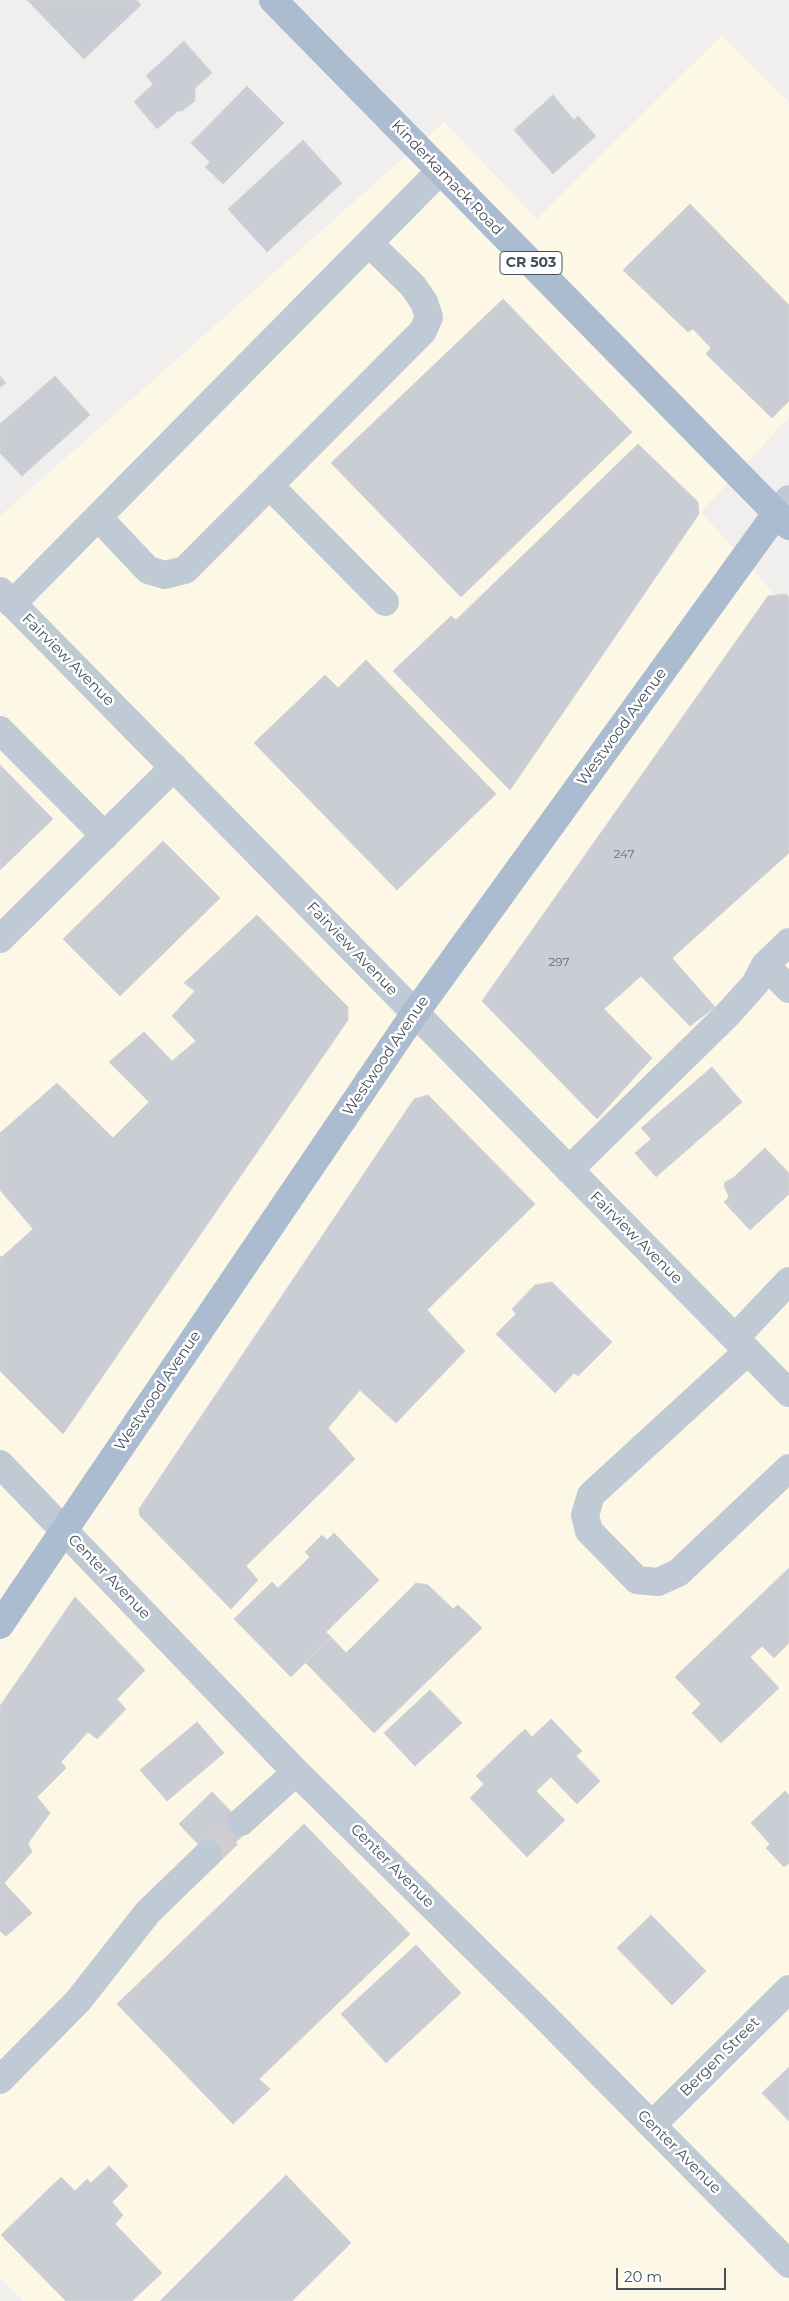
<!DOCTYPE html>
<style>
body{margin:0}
#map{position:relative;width:789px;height:2301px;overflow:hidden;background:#f1eeee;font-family:Montserrat,sans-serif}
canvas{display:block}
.scale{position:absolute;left:616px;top:2268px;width:110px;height:22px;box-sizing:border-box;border:2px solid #45505d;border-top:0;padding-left:6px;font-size:15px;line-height:18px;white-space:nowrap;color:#45505d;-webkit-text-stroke:4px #fff;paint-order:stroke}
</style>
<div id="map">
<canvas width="789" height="2301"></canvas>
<div class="scale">20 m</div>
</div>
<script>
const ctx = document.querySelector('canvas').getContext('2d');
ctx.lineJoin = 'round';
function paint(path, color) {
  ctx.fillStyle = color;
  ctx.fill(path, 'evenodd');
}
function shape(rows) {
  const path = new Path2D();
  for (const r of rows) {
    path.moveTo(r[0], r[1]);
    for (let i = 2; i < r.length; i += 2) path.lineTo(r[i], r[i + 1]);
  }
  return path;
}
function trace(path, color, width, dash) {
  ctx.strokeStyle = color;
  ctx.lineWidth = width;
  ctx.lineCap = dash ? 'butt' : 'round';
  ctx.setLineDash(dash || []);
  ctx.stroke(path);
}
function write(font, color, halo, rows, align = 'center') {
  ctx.font = font + ' Montserrat,sans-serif';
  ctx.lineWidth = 5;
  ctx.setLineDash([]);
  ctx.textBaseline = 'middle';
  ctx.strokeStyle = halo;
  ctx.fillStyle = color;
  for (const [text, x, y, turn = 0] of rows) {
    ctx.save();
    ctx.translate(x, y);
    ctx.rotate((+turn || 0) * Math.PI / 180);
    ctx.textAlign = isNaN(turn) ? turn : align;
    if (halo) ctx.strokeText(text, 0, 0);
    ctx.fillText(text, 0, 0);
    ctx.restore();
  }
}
paint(shape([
 [722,35,789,103,789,417,701,512,789,611,789,2301,23,2301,0,2278,0,516,444,122,537,219]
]), '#fdf8e6');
const building = shape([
 [27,0,137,0,141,5,84,59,27,0],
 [184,41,212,73,195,88,195,101,182,111,178,111,157,129,134,102,153,84,146,76,184,41],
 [247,86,284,123,223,184,205,167,210,162,191,143,247,86],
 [553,95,574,120,578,116,596,136,553,174,514,130,553,95],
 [303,140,342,183,267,252,228,209,303,140],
 [690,204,789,305,789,401,772,418,706,354,711,348,693,329,688,332,623,270,690,204],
 [503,299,632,432,461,597,331,463,503,299],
 [0,376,6,383,0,387,0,376],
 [55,376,90,415,22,476,0,453,0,424,55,376],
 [638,444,698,502,699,514,510,790,393,671,451,616,456,620,638,444],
 [786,594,789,597,789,853,672,958,715,1007,690,1026,641,976,604,1009,652,1058,597,1119,482,1001,768,596,786,594],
 [366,660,496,794,397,890,254,743,325,675,338,688,366,660],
 [0,765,53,819,0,870,0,765],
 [163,841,220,898,120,996,63,939,163,841],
 [257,915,348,1007,348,1020,63,1434,0,1371,0,1256,2,1257,33,1229,0,1190,0,1133,57,1083,113,1138,149,1102,109,1062,144,1032,172,1061,196,1041,172,1016,195,991,184,983,257,915],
 [712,1067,742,1102,656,1177,635,1153,651,1139,641,1128,712,1067],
 [428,1095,535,1204,427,1310,465,1351,396,1423,360,1390,328,1428,355,1459,246,1566,258,1580,231,1609,140,1516,139,1509,414,1099,428,1095],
 [765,1148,789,1173,789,1194,750,1230,724,1202,729,1197,724,1186,725,1182,733,1178,765,1148],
 [552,1282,612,1342,578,1376,574,1373,555,1393,496,1334,516,1314,512,1309,535,1285,552,1282],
 [334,1533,379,1580,326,1632,331,1637,291,1677,234,1619,272,1582,278,1588,310,1557,305,1552,322,1535,327,1540,334,1533],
 [789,1568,789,1643,774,1658,762,1646,750,1657,779,1688,721,1743,692,1713,701,1704,675,1677,789,1568],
 [416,1583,428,1585,453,1609,458,1605,482,1628,374,1733,305,1662,331,1637,346,1653,416,1583],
 [75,1597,145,1670,117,1699,126,1709,97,1739,88,1732,61,1762,66,1768,37,1797,50,1813,28,1843,32,1852,4,1883,32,1913,6,1936,0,1931,0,1706,75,1597],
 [430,1690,462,1723,415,1766,384,1733,430,1690],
 [551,1719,582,1751,576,1756,600,1781,577,1804,551,1777,536,1791,565,1820,527,1857,470,1798,484,1784,476,1776,525,1729,532,1737,551,1719],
 [197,1722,224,1753,167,1801,140,1770,197,1722],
 [785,1791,789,1795,789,1863,784,1867,766,1848,770,1844,751,1823,785,1791],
 [212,1792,249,1830,215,1862,179,1824,212,1792],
 [304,1824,410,1934,259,2079,270,2089,233,2124,117,2004,304,1824],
 [651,1915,706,1971,672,2005,617,1948,651,1915],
 [416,1945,461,1993,386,2063,341,2014,416,1945],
 [789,2067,789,2121,762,2093,789,2067],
 [109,2166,128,2186,112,2202,123,2215,115,2224,162,2273,132,2301,66,2301,1,2235,61,2177,75,2191,87,2179,91,2183,109,2166],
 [286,2175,351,2243,292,2301,160,2301,286,2175]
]);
paint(building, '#cacdd3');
trace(building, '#d2d4da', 1);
trace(shape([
 [208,1854,241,1822]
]), '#cfced1', 28, [28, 14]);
trace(shape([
 [269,485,385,602],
 [776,514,789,499],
 [98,517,148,570,165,575,185,570,423,331,429,317,424,302,413,286,369,243],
 [0,591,789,1393],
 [12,604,440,171],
 [0,730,105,836],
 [0,939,174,767],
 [765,965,789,989],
 [569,1170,728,1014,755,984,765,965,789,942],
 [735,1338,789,1281],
 [748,1351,591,1495,585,1515,589,1531,637,1580,658,1582,678,1573,789,1468],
 [0,1464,296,1772,544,2016,789,2264],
 [241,1822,296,1772],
 [0,2080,78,2001,148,1912,208,1854],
 [652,2125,789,1989]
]), '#c0cad5', 28);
trace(shape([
 [273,0,789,526],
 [0,1625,415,1013,776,514]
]), '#abbcd0', 28);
write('12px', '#666f7a', null, [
 ["247",624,854],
 ["297",559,962]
]);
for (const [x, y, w] of [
 [531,263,62]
]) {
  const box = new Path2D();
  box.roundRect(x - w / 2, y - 11.5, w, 23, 4);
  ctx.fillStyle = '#fff';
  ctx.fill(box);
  trace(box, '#45505d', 1);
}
write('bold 14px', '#45505d', null, [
 ["CR 503",531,263]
]);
write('15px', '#45505d', '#fff', [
 ["Kinderkamack Road",447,178,46],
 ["Fairview Avenue",68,660,45],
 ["Westwood Avenue",622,727,-54],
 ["Fairview Avenue",352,949,46],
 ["Westwood Avenue",386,1056,-56],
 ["Fairview Avenue",636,1238,45],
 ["Westwood Avenue",158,1391,-56],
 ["Center Avenue",109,1577,46],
 ["Center Avenue",392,1866,45],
 ["Bergen Street",720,2057,-45],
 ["Center Avenue",679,2152,45]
]);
</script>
